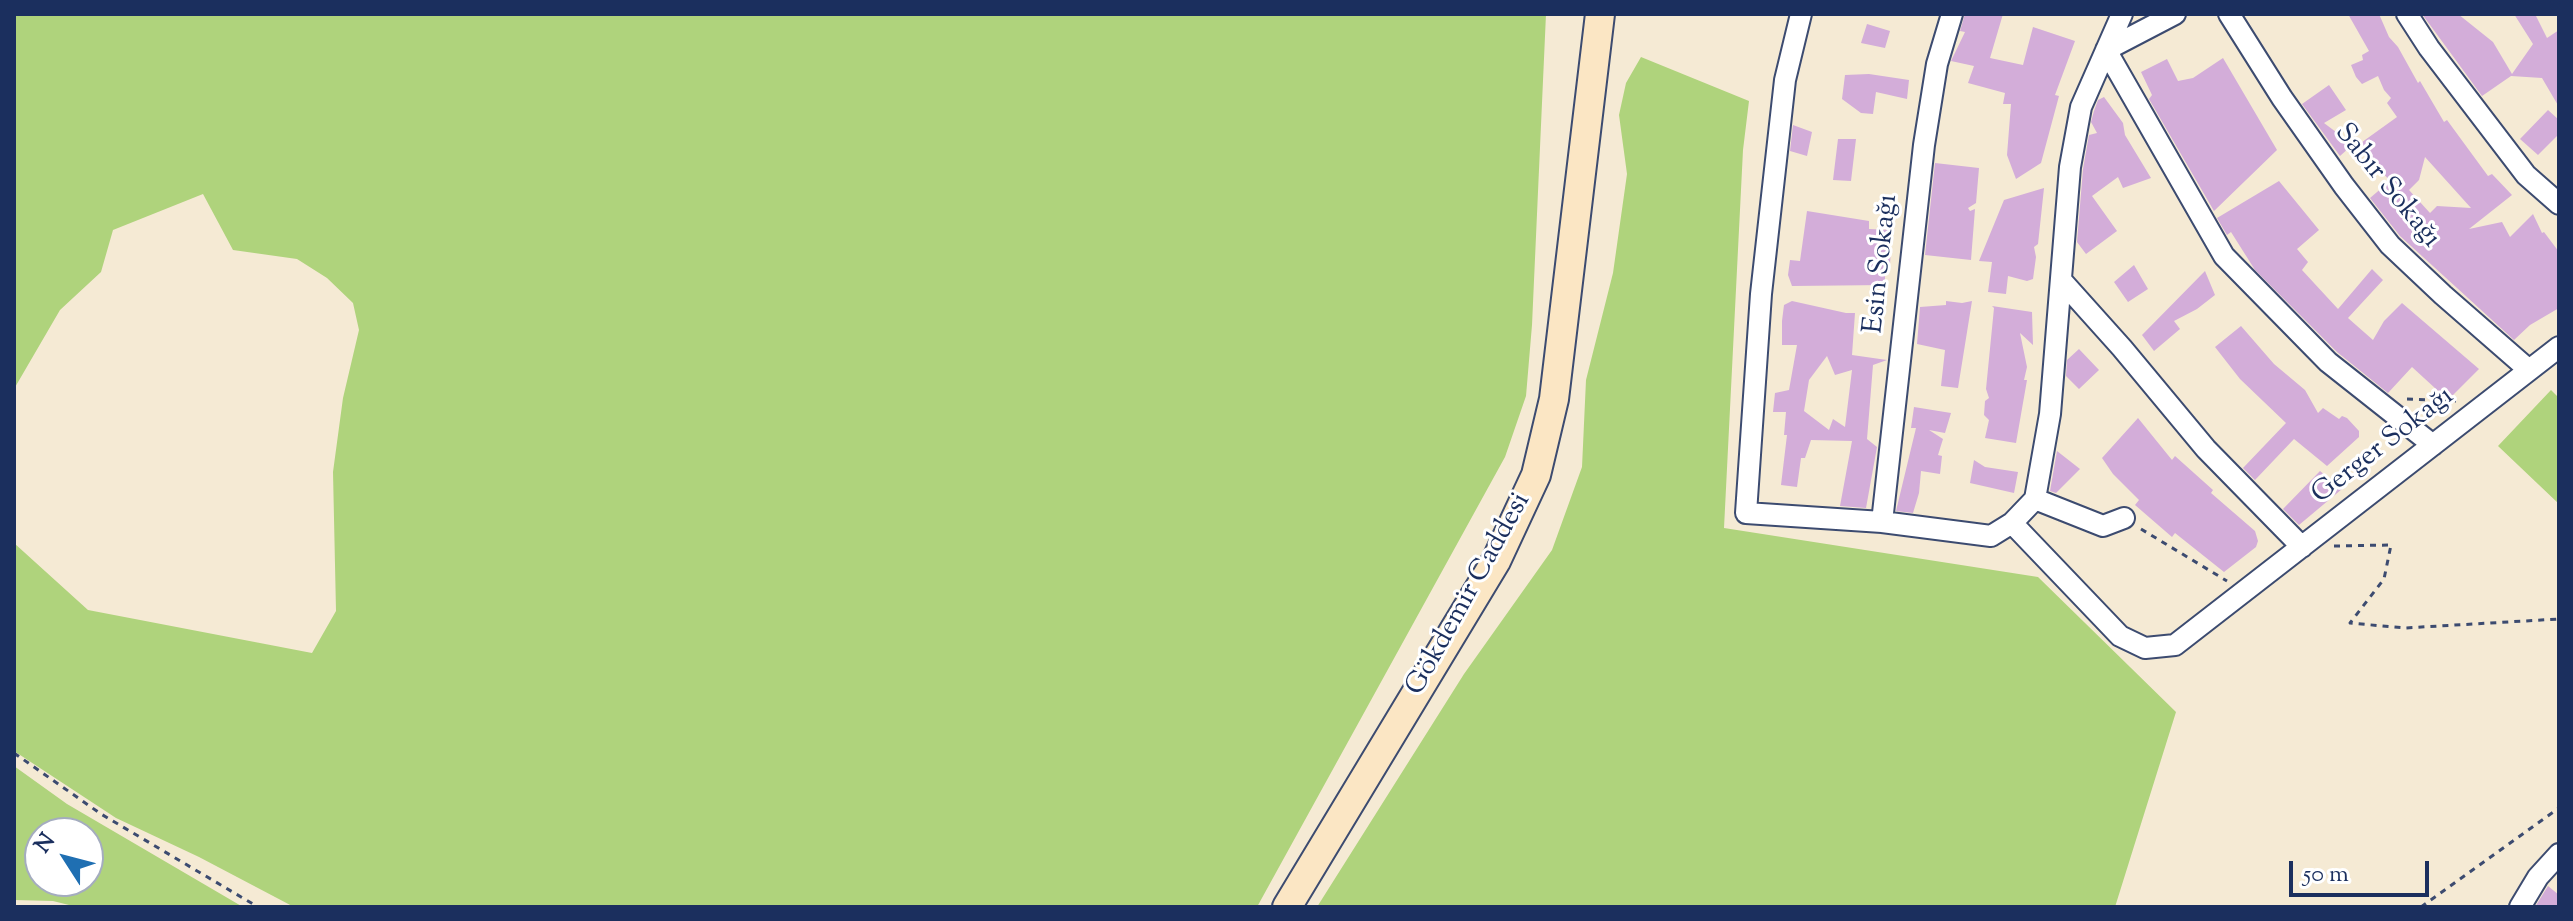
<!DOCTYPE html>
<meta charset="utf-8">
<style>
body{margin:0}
#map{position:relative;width:2573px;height:921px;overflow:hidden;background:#f5ead4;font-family:"Sorts Mill Goudy",serif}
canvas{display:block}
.frame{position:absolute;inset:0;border:16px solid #1b2f5e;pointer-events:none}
.north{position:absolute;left:24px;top:817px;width:80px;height:80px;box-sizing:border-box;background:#fff;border:2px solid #a4acbf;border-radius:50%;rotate:306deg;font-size:22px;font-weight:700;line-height:32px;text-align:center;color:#1b2f5e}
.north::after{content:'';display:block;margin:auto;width:28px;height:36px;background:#1f6fb2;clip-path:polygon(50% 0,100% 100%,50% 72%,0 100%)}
.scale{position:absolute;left:2289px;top:861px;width:140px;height:36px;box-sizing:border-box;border:4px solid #1b2f5e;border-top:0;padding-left:10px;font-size:24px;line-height:28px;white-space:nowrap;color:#1b2f5e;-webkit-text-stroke:6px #fff;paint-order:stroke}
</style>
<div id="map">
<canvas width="2573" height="921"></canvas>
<div class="frame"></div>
<div class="north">N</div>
<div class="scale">50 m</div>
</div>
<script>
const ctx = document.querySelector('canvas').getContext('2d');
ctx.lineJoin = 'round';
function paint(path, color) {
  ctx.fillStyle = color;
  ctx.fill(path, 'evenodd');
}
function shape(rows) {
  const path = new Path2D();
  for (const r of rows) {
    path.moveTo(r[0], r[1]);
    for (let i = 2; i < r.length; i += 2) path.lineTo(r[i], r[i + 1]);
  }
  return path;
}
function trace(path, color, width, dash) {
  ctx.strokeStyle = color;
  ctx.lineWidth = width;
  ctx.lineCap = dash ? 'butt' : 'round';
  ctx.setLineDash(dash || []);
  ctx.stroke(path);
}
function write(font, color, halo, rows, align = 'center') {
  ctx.font = font + ' "Sorts Mill Goudy",serif';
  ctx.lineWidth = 6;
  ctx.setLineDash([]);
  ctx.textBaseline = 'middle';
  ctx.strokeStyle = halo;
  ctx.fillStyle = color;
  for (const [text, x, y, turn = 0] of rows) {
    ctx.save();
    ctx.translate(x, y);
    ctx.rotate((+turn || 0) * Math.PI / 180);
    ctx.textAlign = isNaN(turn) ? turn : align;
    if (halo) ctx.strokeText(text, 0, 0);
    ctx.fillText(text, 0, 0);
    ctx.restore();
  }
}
paint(shape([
 [14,14,1546,14,1532,325,1526,396,1505,457,1257,907,294,907,199,857,116,818,14,751,14,543,88,610,312,653,336,611,333,472,343,398,359,330,353,303,327,278,297,259,233,250,203,194,113,230,101,272,60,310,14,389],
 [1641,57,1749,101,1743,150,1724,528,2038,577,2176,712,2115,907,1317,907,1464,674,1552,550,1582,467,1586,380,1613,273,1627,174,1619,115,1626,83],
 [2551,390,2559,398,2559,504,2498,446],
 [14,766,67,804,243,907,77,907,53,901,14,900],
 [40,833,88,833,88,881,40,881]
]), '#afd37c');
paint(shape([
 [1965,14,2003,14,1990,58,2023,65,2033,27,2075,41,2055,95,2059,96,2041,163,2016,179,2007,155,2011,104,2003,104,2005,93,1968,83,1974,66,1951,61,1965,32,1960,31],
 [2348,14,2379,14,2389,37,2398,47,2418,83,2420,81,2444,122,2447,120,2488,176,2492,174,2512,195,2469,229,2502,222,2510,237,2533,214,2542,233,2544,232,2559,252,2559,308,2530,325,2514,340,2400,236,2370,198,2390,181,2358,145,2397,117,2387,103,2391,98,2384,90,2378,76,2362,84,2356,77,2351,65,2363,60,2362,55,2369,51],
 [2425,157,2471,208,2437,206,2430,213,2409,190,2419,180],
 [2422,14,2458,14,2493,42,2512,74,2533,44,2514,14,2535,14,2547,38,2559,30,2559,107,2542,78,2511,76,2482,96],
 [1867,24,1890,31,1885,48,1861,43],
 [2223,58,2277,150,2214,211,2149,99,2152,95,2141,72,2167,59,2178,81,2193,78],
 [1869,74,1909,80,1907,99,1876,92,1873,114,1861,113,1842,99,1845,75],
 [2329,85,2346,110,2324,123,2344,138,2350,147,2340,156,2302,104],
 [2104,97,2123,123,2125,135,2151,178,2123,188,2118,177,2092,196,2117,231,2086,254,2077,242,2083,169,2089,135,2097,133,2091,122,2094,111,2098,100],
 [2548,110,2559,120,2559,134,2538,155,2520,139],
 [1793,125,1812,132,1807,156,1790,151],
 [1838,139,1856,139,1851,181,1833,180],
 [1935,163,1979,168,1976,203,1968,208,1970,211,1975,209,1971,260,1925,255],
 [2279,181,2319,230,2297,249,2308,262,2302,270,2338,309,2372,269,2383,280,2348,318,2373,340,2384,321,2402,303,2479,369,2448,400,2412,367,2388,393,2337,352,2255,270,2231,232,2227,235,2217,218],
 [2044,188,2038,244,2034,247,2036,257,2033,279,2027,281,2008,276,2006,294,1988,292,1992,262,1979,261,2004,200],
 [1807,211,1869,221,1869,229,1892,230,1890,264,1885,264,1885,285,1792,286,1788,275,1790,260,1800,261],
 [2134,265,2148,289,2128,302,2114,282],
 [2205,271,2215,295,2197,309,2174,321,2180,329,2154,351,2142,335],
 [1792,301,1846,313,1855,313,1852,355,1887,360,1873,365,1867,439,1877,447,1866,508,1840,506,1852,441,1811,440,1805,458,1801,458,1797,487,1781,485,1787,435,1784,435,1786,412,1773,412,1775,393,1789,390,1797,345,1782,345,1782,321,1784,305],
 [1827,356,1835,375,1852,370,1845,427,1833,419,1829,430,1804,411,1809,380],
 [1946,301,1962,303,1972,301,1958,388,1941,386,1945,350,1917,344,1920,307,1946,305],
 [1992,306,2032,312,2033,345,2020,333,2027,367,2024,380,2027,380,2016,443,1985,438,1989,420,1984,415,1985,401,1989,398,1986,389,1994,308],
 [2241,326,2274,364,2305,390,2318,413,2323,408,2339,419,2342,416,2347,418,2359,431,2359,437,2327,466,2294,439,2255,480,2243,468,2286,423,2240,379,2215,347],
 [2079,349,2099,370,2079,389,2066,376,2067,360],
 [1914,407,1951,413,1945,433,1929,430,1943,439,1938,455,1942,456,1940,474,1921,471,1919,493,1913,513,1896,511,1916,428,1911,428],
 [2138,418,2172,460,2175,456,2213,490,2211,493,2255,531,2258,541,2256,547,2224,572,2175,533,2172,537,2135,505,2139,500,2113,474,2102,458],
 [2057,451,2080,469,2056,493,2050,491],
 [1974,460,1985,467,2018,472,2014,493,1970,483],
 [2320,471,2342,489,2299,525,2283,509],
 [2548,886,2559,895,2559,907,2535,907]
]), '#d3add9');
const street = shape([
 [1801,14,1785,80,1761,294,1746,513,1882,522,1991,536,2012,523,2035,499,2050,414,2070,167,2081,107,2122,14],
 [2175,14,2106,50,2224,256,2328,362,2433,445],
 [2229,14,2282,98,2344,186,2390,245,2443,295,2529,370],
 [2407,14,2429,48,2526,175,2559,204],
 [2061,280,2122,348,2206,449,2302,547],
 [2035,499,2103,526,2124,518],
 [1882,522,1924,145,1937,64,1952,14],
 [2012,523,2120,636,2145,648,2175,645,2559,347],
 [2520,907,2538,877,2559,854]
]);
const secondary = shape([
 [1287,907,1496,561,1536,475,1554,399,1600,14]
]);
trace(street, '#3c4b70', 24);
trace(secondary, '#3c4b70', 32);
trace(shape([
 [2407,399,2456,401],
 [2141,529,2227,581],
 [2334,546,2391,545,2384,579,2350,623,2405,628,2559,619],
 [14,753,101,814,258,907],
 [2421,907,2559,808]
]), '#3c4b70', 3, [6, 6]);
trace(street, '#fff', 20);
trace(secondary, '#fbe6c4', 28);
write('28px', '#1b2f5e', '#fff', [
 ["Sabır Sokağı",2386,187,51],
 ["Esin Sokağı",1883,264,-84],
 ["Gerger Sokağı",2384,447,-38],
 ["Gökdemir Caddesi",1470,595,-61]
]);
</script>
